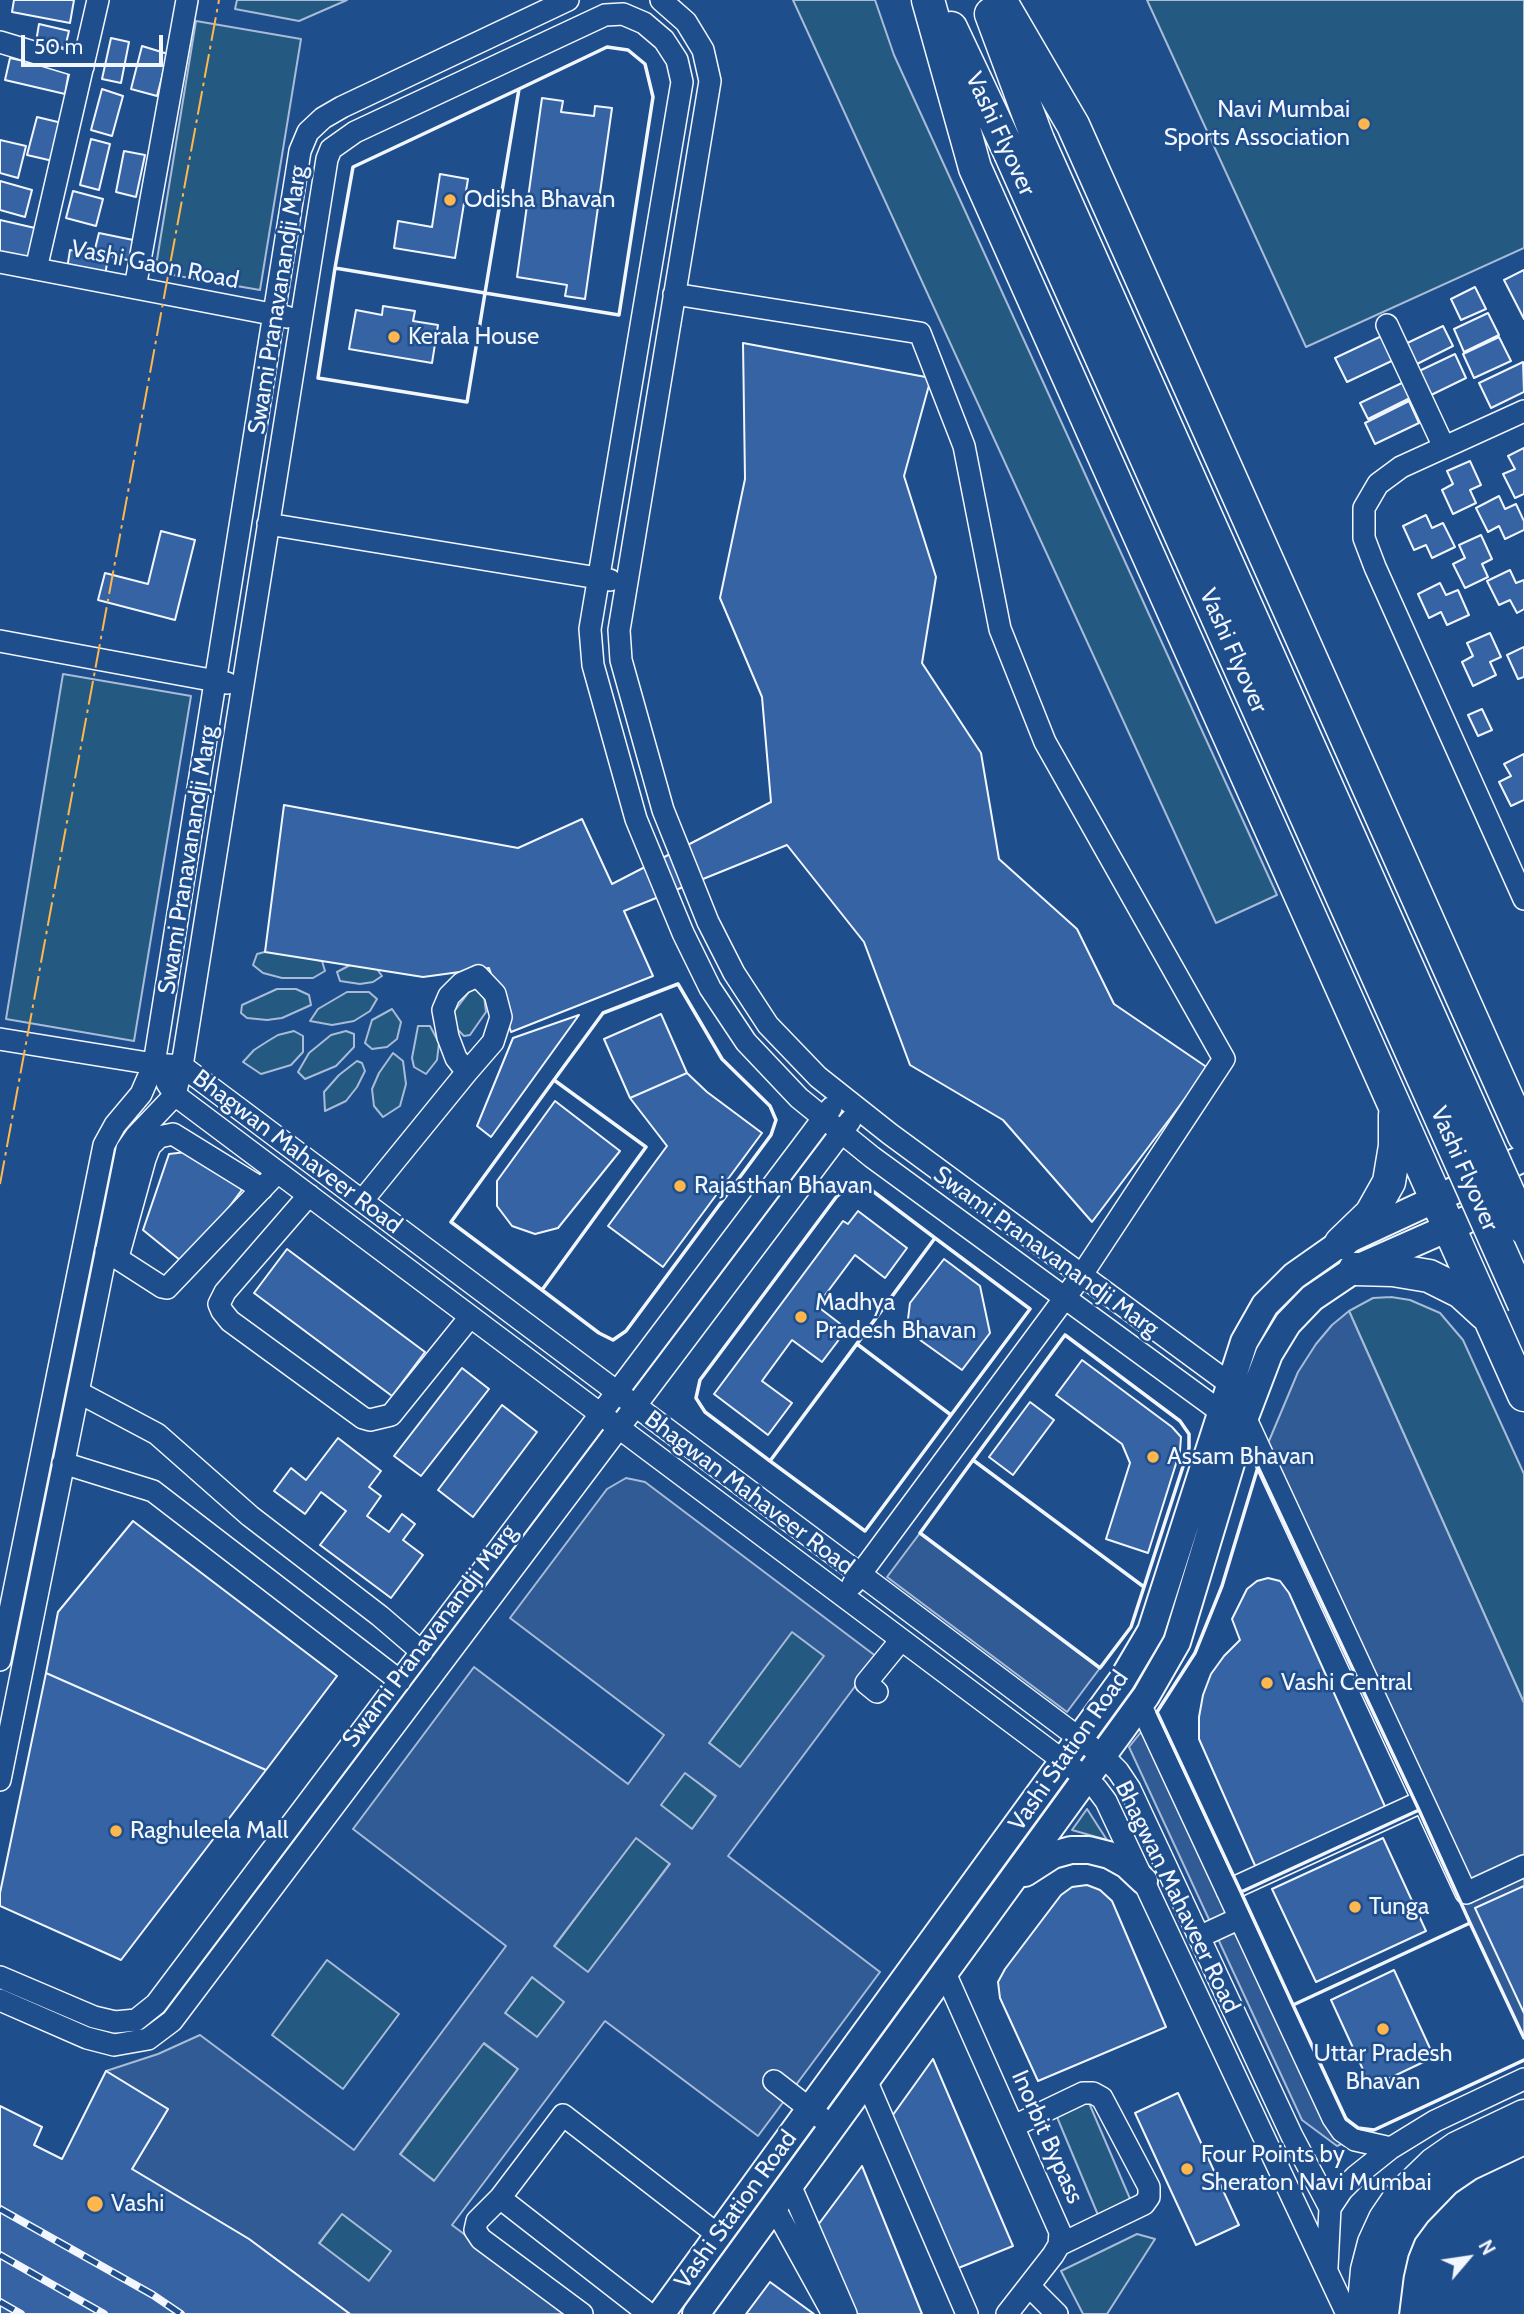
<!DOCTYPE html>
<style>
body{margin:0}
#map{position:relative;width:1524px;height:2314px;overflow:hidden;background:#1f4e8c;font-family:Cabin,sans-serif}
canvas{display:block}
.north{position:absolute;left:1433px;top:2223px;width:70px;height:70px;-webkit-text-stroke:5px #1f4e8c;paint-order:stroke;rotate:61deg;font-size:19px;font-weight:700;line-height:28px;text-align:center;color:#f2f6ff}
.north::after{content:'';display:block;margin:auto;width:24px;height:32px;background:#f2f6ff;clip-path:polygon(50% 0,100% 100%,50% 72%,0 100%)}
.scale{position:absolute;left:21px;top:35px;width:142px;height:32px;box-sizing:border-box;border:4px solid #f2f6ff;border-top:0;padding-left:9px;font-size:21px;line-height:24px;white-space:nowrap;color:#f2f6ff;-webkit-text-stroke:5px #1f4e8c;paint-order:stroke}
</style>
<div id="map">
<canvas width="1524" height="2314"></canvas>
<div class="north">N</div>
<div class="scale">50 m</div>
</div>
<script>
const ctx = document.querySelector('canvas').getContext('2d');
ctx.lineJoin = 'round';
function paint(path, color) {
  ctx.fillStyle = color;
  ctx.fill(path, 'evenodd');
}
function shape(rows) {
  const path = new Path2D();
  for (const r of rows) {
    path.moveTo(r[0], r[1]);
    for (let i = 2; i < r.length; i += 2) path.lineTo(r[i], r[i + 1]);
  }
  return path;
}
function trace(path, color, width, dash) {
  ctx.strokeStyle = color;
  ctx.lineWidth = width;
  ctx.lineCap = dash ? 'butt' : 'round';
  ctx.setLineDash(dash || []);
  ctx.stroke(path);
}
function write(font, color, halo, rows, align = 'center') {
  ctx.font = font + ' Cabin,sans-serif';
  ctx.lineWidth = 5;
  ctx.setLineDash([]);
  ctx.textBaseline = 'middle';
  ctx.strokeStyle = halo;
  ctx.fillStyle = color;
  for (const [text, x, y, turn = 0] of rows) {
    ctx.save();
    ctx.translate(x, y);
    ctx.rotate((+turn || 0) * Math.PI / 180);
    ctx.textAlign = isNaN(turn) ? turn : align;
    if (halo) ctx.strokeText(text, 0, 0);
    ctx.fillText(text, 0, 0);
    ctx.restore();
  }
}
const green = shape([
 [237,0,347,0,299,21,235,9,237,0],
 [793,0,875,0,894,55,1277,895,1216,923,793,0],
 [1147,0,1524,0,1524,248,1306,347,1147,0],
 [196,21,301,39,260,290,155,272,196,21],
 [63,674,191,696,134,1041,6,1019,63,674],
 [276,949,322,961,325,971,313,978,282,978,263,973,253,965,257,954,276,949],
 [356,962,374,965,382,976,373,982,360,984,340,981,337,972,356,962],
 [475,984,483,988,486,1012,470,1035,464,1036,457,1029,453,1013,475,984],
 [277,989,296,989,309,995,311,1005,282,1018,267,1020,247,1018,241,1013,242,1005,277,989],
 [347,992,369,992,377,999,370,1011,354,1021,332,1025,310,1021,318,1009,347,992],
 [392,1009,401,1022,397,1039,387,1047,372,1049,365,1043,372,1020,392,1009],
 [418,1026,430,1026,439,1043,437,1060,426,1074,414,1067,412,1058,418,1026],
 [294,1031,303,1036,303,1052,291,1065,261,1074,243,1062,254,1050,268,1041,278,1035,294,1031],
 [346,1031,354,1034,354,1047,336,1066,305,1079,298,1072,309,1053,331,1035,346,1031],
 [393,1053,403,1061,406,1084,400,1106,383,1117,374,1106,372,1089,379,1073,393,1053],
 [357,1061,362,1063,365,1071,357,1087,346,1101,325,1111,324,1092,339,1075,357,1061],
 [1391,1297,1410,1300,1440,1313,1463,1340,1524,1474,1524,1703,1349,1311,1373,1298,1391,1297],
 [792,1631,825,1656,741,1768,709,1743,792,1631],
 [685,1772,716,1797,692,1829,660,1805,685,1772],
 [1087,1809,1107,1840,1072,1830,1087,1809],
 [636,1837,670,1863,588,1973,554,1947,636,1837],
 [327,1960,399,2014,343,2089,272,2035,327,1960],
 [532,1977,565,2002,538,2038,505,2013,532,1977],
 [483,2043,518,2069,435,2181,400,2155,483,2043],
 [1086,2096,1131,2201,1098,2215,1054,2110,1086,2096],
 [342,2213,392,2251,369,2281,319,2244,342,2213],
 [1137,2234,1155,2239,1107,2314,1083,2314,1061,2271,1137,2234]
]);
paint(green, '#245a82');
trace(green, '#a8bbd7', 2);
const parking = shape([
 [1349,1311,1524,1703,1524,2038,1258,1467,1298,1372,1316,1344,1332,1325,1349,1311],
 [626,1478,645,1482,877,1657,728,1856,880,1972,758,2136,605,2021,452,2225,571,2314,350,2314,249,2239,132,2169,168,2109,106,2071,158,2054,200,2035,354,2150,506,1946,353,1829,474,1667,628,1784,664,1735,510,1618,607,1489,626,1478],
 [792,1632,824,1656,740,1767,709,1743,792,1632],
 [685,1773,716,1796,692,1829,661,1805,685,1773],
 [636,1838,670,1864,588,1972,554,1946,636,1838],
 [532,1977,564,2002,537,2037,505,2013,532,1977],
 [484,2043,518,2069,434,2181,400,2154,484,2043],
 [342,2214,391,2251,369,2281,319,2243,342,2214],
 [920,1533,1100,1668,1067,1712,887,1577,920,1533],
 [1157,1712,1346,2118,1358,2128,1374,2130,1337,2146,1302,2120,1129,1747,1157,1712]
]);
paint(parking, '#305b95');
trace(parking, '#a8bbd7', 2);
const building = shape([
 [14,0,74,0,70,23,12,12,14,0],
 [39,24,69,31,65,48,36,42,39,24],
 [111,38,129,42,121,83,102,79,111,38],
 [142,46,168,54,157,96,131,89,142,46],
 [10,58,69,71,65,94,5,80,10,58],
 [102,89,123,96,112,136,91,130,102,89],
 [542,98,563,101,561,112,594,116,595,106,612,108,585,299,565,296,567,285,517,277,542,98],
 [37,117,62,123,53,161,27,155,37,117],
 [91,139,110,144,99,190,80,185,91,139],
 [0,140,26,146,18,178,0,173,0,140],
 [124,151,145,155,136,197,116,192,124,151],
 [440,174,468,179,455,258,394,248,398,221,432,227,440,174],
 [0,181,32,190,25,217,0,210,0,181],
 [73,191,103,199,96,226,66,218,73,191],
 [0,220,35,228,28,259,0,253,0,220],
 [99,233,138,241,133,261,94,253,99,233],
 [70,250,108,257,105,276,67,269,70,250],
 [1524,270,1524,319,1504,280,1524,270],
 [1475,287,1486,309,1461,320,1451,299,1475,287],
 [383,306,415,311,413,321,438,325,432,363,349,349,356,310,382,315,383,306],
 [1488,313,1499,335,1464,352,1454,329,1488,313],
 [1443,326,1453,346,1411,367,1401,346,1443,326],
 [1386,334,1398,358,1347,382,1335,358,1386,334],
 [1499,337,1511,361,1474,378,1463,354,1499,337],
 [743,343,931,378,904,476,936,577,922,663,981,753,999,859,1077,929,1114,1004,1208,1068,1092,1222,1003,1120,910,1065,864,942,787,845,624,911,653,976,511,1032,489,968,423,977,265,952,284,805,518,848,582,819,612,884,771,802,762,697,720,598,745,479,743,343],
 [1455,354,1466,378,1427,397,1415,373,1455,354],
 [1523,362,1524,392,1491,408,1479,383,1523,362],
 [1404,382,1412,397,1368,419,1360,403,1404,382],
 [1409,401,1419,423,1375,444,1365,423,1409,401],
 [1524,448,1524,494,1515,498,1503,474,1515,469,1508,456,1524,448],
 [1470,461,1481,485,1470,490,1476,503,1453,514,1442,490,1453,484,1447,471,1470,461],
 [1499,496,1505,509,1516,504,1524,521,1524,530,1505,539,1499,526,1488,532,1476,508,1499,496],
 [1426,515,1432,528,1443,523,1455,547,1432,558,1426,545,1414,550,1403,526,1426,515],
 [161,531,195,540,175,620,98,600,105,573,148,584,161,531],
 [1481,535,1492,559,1482,564,1488,577,1465,588,1453,564,1465,558,1459,545,1481,535],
 [1510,570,1516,583,1524,580,1524,609,1517,613,1510,600,1499,605,1487,581,1510,570],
 [1440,583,1446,595,1458,590,1469,615,1447,625,1441,612,1429,618,1418,594,1440,583],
 [1490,633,1501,657,1490,662,1496,675,1473,686,1462,662,1473,656,1467,643,1490,633],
 [1524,647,1524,677,1518,679,1507,655,1524,647],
 [1482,709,1492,730,1478,736,1468,715,1482,709],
 [1524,754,1524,800,1511,806,1499,782,1511,776,1504,764,1524,754],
 [661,1014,687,1073,630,1098,604,1039,661,1014],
 [579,1015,491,1137,477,1126,513,1038,579,1015],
 [687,1073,707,1092,762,1133,663,1267,608,1226,667,1146,630,1098,687,1073],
 [555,1101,620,1151,558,1228,535,1234,512,1226,497,1206,497,1181,555,1101],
 [186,1152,247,1183,186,1265,143,1230,169,1154,186,1152],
 [858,1211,907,1248,885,1278,855,1255,817,1306,847,1329,822,1362,792,1340,762,1381,792,1403,768,1435,714,1394,843,1221,848,1224,858,1211],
 [287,1249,425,1352,392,1396,254,1293,287,1249],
 [944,1259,980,1286,990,1333,962,1370,920,1340,910,1327,908,1319,910,1303,944,1259],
 [1082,1360,1172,1427,1181,1437,1180,1451,1148,1553,1106,1539,1130,1463,1122,1444,1056,1395,1082,1360],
 [462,1368,489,1389,421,1476,394,1456,462,1368],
 [1030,1402,1054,1420,1013,1475,989,1457,1030,1402],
 [502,1405,537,1432,473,1517,438,1490,502,1405],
 [338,1438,381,1471,369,1487,381,1496,367,1516,389,1532,402,1514,415,1524,403,1540,423,1555,391,1598,320,1545,346,1511,321,1492,305,1514,274,1491,291,1468,306,1480,338,1438],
 [133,1521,337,1676,266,1770,46,1673,58,1612,133,1521],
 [1268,1578,1280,1581,1289,1593,1387,1811,1257,1870,1199,1739,1199,1717,1203,1695,1211,1674,1224,1656,1240,1640,1232,1619,1247,1589,1257,1581,1268,1578],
 [46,1673,266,1770,121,1960,0,1906,0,1893,46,1673],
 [1383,1838,1426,1931,1316,1982,1272,1889,1383,1838],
 [1087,1885,1100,1890,1112,1901,1166,2027,1038,2081,1000,1998,998,1982,1005,1969,1061,1895,1072,1887,1087,1885],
 [1524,1886,1524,2013,1475,1908,1524,1886],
 [1394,1970,1434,2057,1371,2087,1331,2000,1394,1970],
 [933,2059,1013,2246,951,2271,890,2119,933,2059],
 [106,2071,168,2109,132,2169,249,2239,350,2314,0,2314,0,2106,42,2127,34,2145,62,2159,106,2071],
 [1178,2093,1239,2225,1196,2245,1135,2113,1178,2093],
 [862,2166,922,2314,854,2314,818,2225,862,2166],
 [770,2282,814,2314,746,2314,770,2282]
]);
paint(building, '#3563a3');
trace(building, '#f2f6ff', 2);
const minor = shape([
 [661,0,686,22,703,50,710,81,619,630,621,660,663,810,708,922,734,973,768,1025,818,1077,890,1134,1230,1384],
 [0,42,83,67],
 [0,262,287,317],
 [36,269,98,0],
 [135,288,187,0],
 [674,294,920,333,964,446,1000,629,1045,742,1224,1059,1081,1276,853,1584],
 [1387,325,1444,447],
 [1524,411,1401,467,1378,484,1364,508,1364,538,1375,567,1524,899],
 [268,524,610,580],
 [0,641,227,683],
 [0,1039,154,1064,182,1066,1103,1756,1118,1771,1130,1789,1292,2136,1330,2208],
 [167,1083,175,1095,1086,1778,1097,1789,1106,1801,1347,2314],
 [309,1195,225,1292,219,1304,222,1311,230,1321,363,1418,370,1420,391,1415,470,1317],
 [362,1201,467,1072,456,1058,448,1037,443,1010,449,996,462,983,478,976,495,994,501,1017,493,1042,467,1072],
 [106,1251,162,1287,167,1288,272,1178],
 [118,1257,145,1159,150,1146,159,1137,173,1134,262,1189],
 [78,1392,157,1434,250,1516,380,1616,422,1652],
 [1245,1417,1466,1893,1524,1866],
 [63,1463,153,1491,400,1681],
 [0,1660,104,1145,115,1125,141,1094,154,1064,300,151,308,132,323,118,342,107,568,0],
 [877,1692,866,1683,901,1640],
 [1140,1704,1333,2118,1342,2131,1355,2140,1391,2148],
 [0,1780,127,1149,136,1136,175,1095,182,1066,327,159,331,149,355,132,605,15,623,14,644,23,664,40,677,60,682,82,590,629,593,665,636,819,683,933,710,988,746,1042,799,1098,872,1157,1221,1412],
 [1227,1891,1423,1801],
 [1199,1937,1240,1918],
 [945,1973,1060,2232,1059,2245,1053,2255,1007,2314],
 [0,1977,94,2017,115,2022,136,2020,156,2004,831,1108],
 [0,2000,87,2038,114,2045,148,2039,172,2021,850,1121],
 [866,2080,967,2314],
 [774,2081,833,2127],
 [1014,2126,1083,2093,1093,2093,1102,2098,1149,2187,1149,2197,1144,2204,1059,2245],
 [790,2185,846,2314],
 [500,2198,477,2221,475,2230,481,2239,582,2314],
 [774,2207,833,2314],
 [1327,2267,1330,2208,1342,2190,1356,2176,1391,2148,1435,2121,1524,2079],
 [1029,2286,1057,2314],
 [649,2314,500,2198,563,2115,718,2235]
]);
const major = shape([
 [1025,1873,1053,1855,1071,1850,1089,1850,1109,1855,1127,1865,1144,1881],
 [661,2314,1122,1680,1151,1631,1244,1342,1265,1305,1294,1276,1341,1243,1524,1158],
 [696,2314,1146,1696,1177,1642,1245,1417,1269,1354,1288,1323,1312,1298,1355,1269,1500,1205],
 [1385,2314,1390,2274,1395,2252,1403,2232,1417,2213,1447,2182,1469,2167,1524,2141]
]);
const highway = shape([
 [928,0,975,168,1524,1395],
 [1000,0,1073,125,1524,1136],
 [991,14,1038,140],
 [951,28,1010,153],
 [1341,1243,1371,1214,1389,1182,1395,1146,1395,1115],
 [1355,1269,1393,1270,1429,1276,1461,1292,1485,1314],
 [1363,2314,1367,2270,1374,2243,1385,2219,1400,2197,1434,2164,1457,2148,1524,2116]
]);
trace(minor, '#f2f6ff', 24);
trace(major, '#f2f6ff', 30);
trace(highway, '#f2f6ff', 35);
trace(minor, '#1f4e8c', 21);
trace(major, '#1f4e8c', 26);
trace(highway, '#1f4e8c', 32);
const rail = shape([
 [0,2209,153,2295,181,2314],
 [0,2255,104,2314],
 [0,2302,21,2314]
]);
trace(rail, '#f2f6ff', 8);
trace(rail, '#1f4e8c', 5, [16]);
const highwayBridge = shape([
 [1038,140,1524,1228],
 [1010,153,1524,1304]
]);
trace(highwayBridge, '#f2f6ff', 35, []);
trace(highwayBridge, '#1f4e8c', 32);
trace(shape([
 [607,47,628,50,645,64,653,97,619,315,485,293,519,89,607,47],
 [519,89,485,293,335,268,353,167,519,89],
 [335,268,485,293,467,402,318,378,335,268],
 [678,984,722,1059,770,1106,776,1120,771,1135,626,1331,613,1340,599,1333,542,1290,646,1147,554,1080,603,1013,678,984],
 [554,1080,646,1147,542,1290,451,1222,554,1080],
 [851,1186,870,1189,935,1238,770,1461,705,1412,696,1398,700,1380,837,1196,851,1186],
 [935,1238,1030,1309,951,1415,857,1344,935,1238],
 [1065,1335,1180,1421,1189,1434,1189,1448,1144,1587,973,1460,1065,1335],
 [857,1344,951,1415,865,1531,770,1461,857,1344],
 [973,1460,1144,1587,1131,1627,1100,1668,920,1533,973,1460],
 [1258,1467,1419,1810,1241,1892,1157,1712,1195,1653,1222,1586,1258,1467],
 [1419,1810,1470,1923,1293,2005,1241,1892,1419,1810],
 [1524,2038,1470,1923,1293,2005,1346,2119,1358,2128,1374,2130,1524,2060]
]), '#f2f6ff', 3.5);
trace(shape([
 [0,1184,219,0]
]), '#ffb74d', 2, [24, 5, 3.5, 5]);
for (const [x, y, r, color] of [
 [1364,124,7,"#ffb74d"],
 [450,200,7,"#ffb74d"],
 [394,337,7,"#ffb74d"],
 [680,1186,7,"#ffb74d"],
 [801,1317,7,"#ffb74d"],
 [1153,1457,7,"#ffb74d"],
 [1267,1683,7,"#ffb74d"],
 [116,1831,7,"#ffb74d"],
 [1355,1907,7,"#ffb74d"],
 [1383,2029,7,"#ffb74d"],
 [1187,2169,7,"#ffb74d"],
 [95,2204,9,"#ffb74d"]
]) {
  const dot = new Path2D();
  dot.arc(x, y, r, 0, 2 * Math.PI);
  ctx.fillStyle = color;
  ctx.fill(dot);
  trace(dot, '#1f4e8c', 2.5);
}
write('24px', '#f2f6ff', '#1f4e8c', [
 ["Navi Mumbai",1350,110,"right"],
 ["Sports Association",1350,138,"right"],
 ["Odisha Bhavan",464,200],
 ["Kerala House",408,337],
 ["Rajasthan Bhavan",694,1186],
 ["Madhya",815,1303],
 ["Pradesh Bhavan",815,1331],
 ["Assam Bhavan",1167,1457],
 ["Vashi Central",1281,1683],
 ["Raghuleela Mall",130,1831],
 ["Tunga",1369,1907],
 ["Uttar Pradesh",1383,2054,"center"],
 ["Bhavan",1383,2082,"center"],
 ["Four Points by",1201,2155],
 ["Sheraton Navi Mumbai",1201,2183],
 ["Vashi",111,2204]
], 'left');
write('24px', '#f2f6ff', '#1f4e8c', [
 ["Vashi Flyover",1000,134,65],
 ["Vashi Gaon Road",155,265,11],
 ["Swami Pranavanandji Marg",278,300,-81],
 ["Vashi Flyover",1233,651,66],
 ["Swami Pranavanandji Marg",188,860,-81],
 ["Bhagwan Mahaveer Road",297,1152,37],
 ["Vashi Flyover",1464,1169,66],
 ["Swami Pranavanandji Marg",1046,1252,36],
 ["Bhagwan Mahaveer Road",749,1493,37],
 ["Swami Pranavanandji Marg",430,1636,-53],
 ["Vashi Station Road",1069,1751,-55],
 ["Bhagwan Mahaveer Road",1177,1897,64],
 ["Inorbit Bypass",1047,2137,66],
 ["Vashi Station Road",736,2210,-54]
]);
</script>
